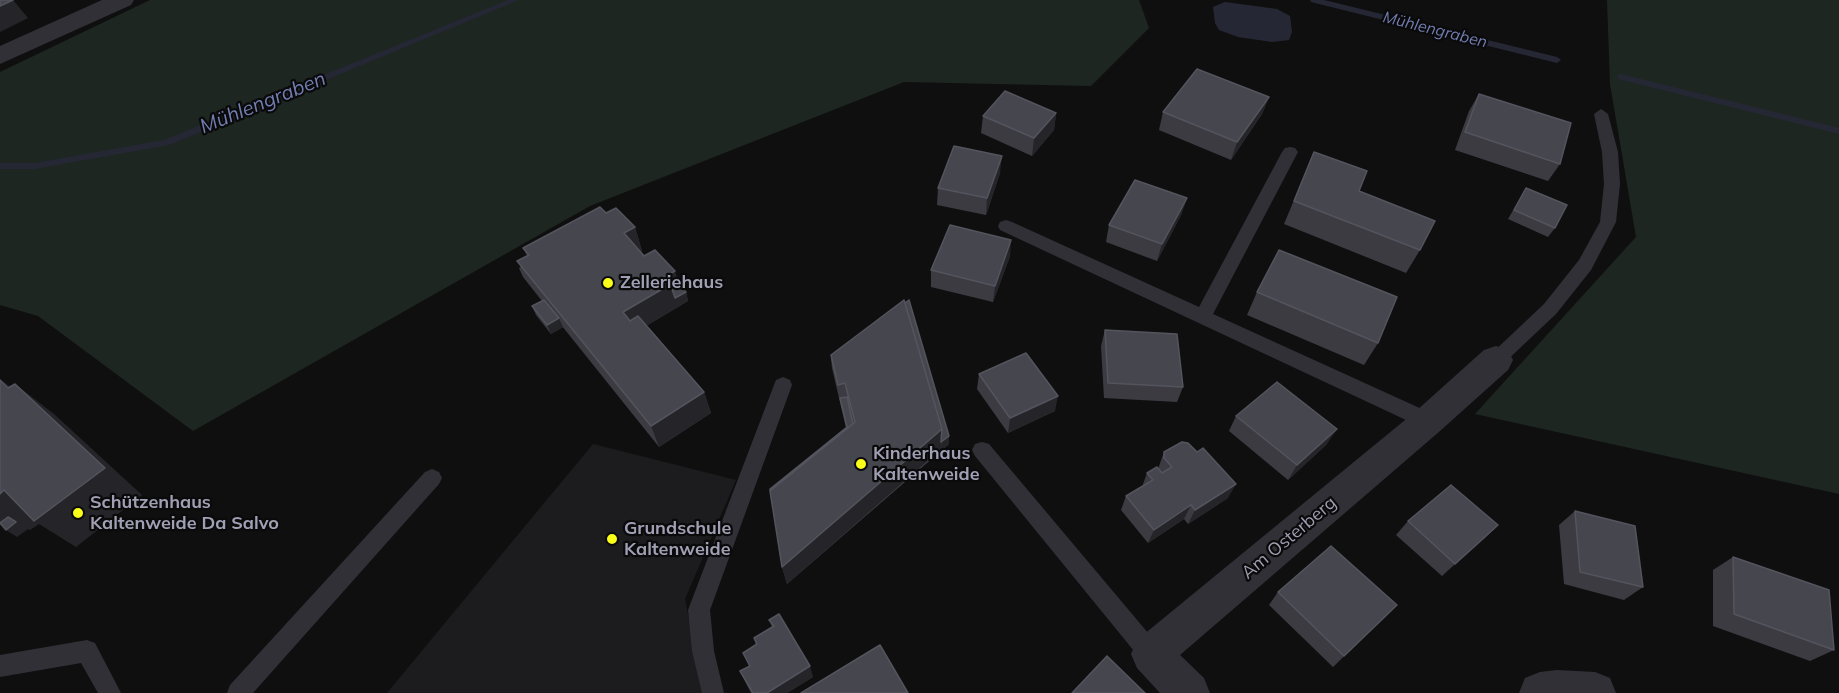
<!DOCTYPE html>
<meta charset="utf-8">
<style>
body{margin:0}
canvas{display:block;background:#0f0f10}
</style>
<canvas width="1839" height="693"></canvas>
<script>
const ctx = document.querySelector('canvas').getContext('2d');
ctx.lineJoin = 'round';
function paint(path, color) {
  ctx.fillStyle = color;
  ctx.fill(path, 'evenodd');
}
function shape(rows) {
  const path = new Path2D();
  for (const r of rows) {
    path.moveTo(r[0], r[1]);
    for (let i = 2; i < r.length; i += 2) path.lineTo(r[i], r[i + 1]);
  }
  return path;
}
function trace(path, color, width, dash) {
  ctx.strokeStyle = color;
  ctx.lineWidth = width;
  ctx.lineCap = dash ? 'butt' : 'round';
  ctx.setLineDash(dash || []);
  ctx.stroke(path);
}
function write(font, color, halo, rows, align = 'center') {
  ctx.font = font + ' Mulish,sans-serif';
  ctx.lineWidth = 4.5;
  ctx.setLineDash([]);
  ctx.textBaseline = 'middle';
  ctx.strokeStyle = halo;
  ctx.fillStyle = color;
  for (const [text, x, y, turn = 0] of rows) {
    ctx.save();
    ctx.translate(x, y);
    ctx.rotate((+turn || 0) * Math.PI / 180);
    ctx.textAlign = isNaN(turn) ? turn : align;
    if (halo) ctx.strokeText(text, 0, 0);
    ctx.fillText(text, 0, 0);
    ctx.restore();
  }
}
paint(shape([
 [593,444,736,480,685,599,703,693,387,693]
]), '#1c1b1d');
paint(shape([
 [150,0,1139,0,1149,28,1091,86,904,82,590,206,193,431,38,316,0,305,0,72],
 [1607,0,1839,0,1839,494,1475,414,1636,237,1610,84]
]), '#1d2621');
paint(shape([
 [1225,2,1277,9,1290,16,1292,32,1289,40,1272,42,1238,37,1219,30,1215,23,1213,7]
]), '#252834');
paint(shape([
 [508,0,519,0,169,145,35,169,0,169,0,163,35,163,164,140,508,0],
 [1310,0,1324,0,1557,57,1561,60,1557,63,1311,2,1310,0],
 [1621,74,1839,128,1839,134,1618,79,1618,75,1621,74]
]), '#252834');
paint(shape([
 [1601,109,1608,114,1618,152,1620,184,1616,222,1591,270,1556,314,1502,365,1496,367,1490,365,1487,360,1490,355,1544,304,1579,260,1600,222,1604,184,1602,152,1594,114,1601,109],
 [1290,147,1295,148,1298,152,1213,314,1435,415,1437,421,1435,427,1428,429,1421,427,1000,230,998,226,1000,222,1006,220,1012,222,1199,307,1282,152,1285,148,1290,147],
 [783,377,790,380,792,385,710,610,714,651,724,693,702,693,692,651,688,610,774,385,776,380,783,377],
 [982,442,989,444,1159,646,1162,654,1159,662,1151,665,1143,662,975,456,972,450,975,444,982,442],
 [432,469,439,472,442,478,439,484,253,693,227,693,230,685,425,472,432,469],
 [87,640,95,643,121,693,98,693,81,663,0,677,0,655,87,640]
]), '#313036');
paint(shape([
 [102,0,134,0,131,5,0,64,0,46,102,0],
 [1496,346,1508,350,1513,360,1508,370,1440,431,1180,655,1204,678,1210,693,1160,693,1137,668,1131,654,1137,640,1416,411,1484,350,1496,346],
 [1557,670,1595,672,1610,678,1616,693,1519,693,1525,678,1540,672,1557,670]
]), '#313036');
paint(shape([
 [1479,94,1560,164,1548,181,1455,150,1469,111],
 [1269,97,1262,114,1231,160,1159,130,1163,112],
 [1056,113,1054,130,1032,156,981,133,983,116],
 [1314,152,1359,191,1420,250,1406,273,1284,224],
 [1000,173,986,215,937,205,938,188],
 [1526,188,1555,228,1548,237,1508,219],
 [1187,198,1181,215,1157,261,1106,242,1109,225],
 [606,213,635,227,642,251,641,252,679,285,686,292,688,301,646,326,704,392,711,413,659,447,562,326,563,327,551,334,536,315,532,306,542,301,523,277,519,268,521,267,517,261,527,256,523,248],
 [1010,256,993,302,931,287,931,270],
 [1257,292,1378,343,1364,365,1247,315],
 [1105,330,1183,387,1177,402,1104,398,1101,346],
 [831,359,949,436,949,444,787,584,782,567,846,428,832,368],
 [979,374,1055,411,1008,433,977,389],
 [1236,416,1327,444,1288,480,1229,431],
 [1164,452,1228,498,1188,524,1184,519,1148,543,1121,510,1126,496,1142,487,1147,473,1158,469],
 [1575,511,1643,587,1624,600,1564,584,1559,525],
 [1408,521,1498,525,1442,576,1396,535],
 [1733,557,1834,650,1810,661,1713,626,1713,570],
 [1278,592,1397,605,1333,667,1269,605],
 [769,620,813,677,787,693,751,693,740,671,749,666,743,653,756,645,754,638,772,627]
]), '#3c3b42');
paint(shape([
 [13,0,28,18,0,32,0,6],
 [1269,97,1262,114,1231,160,1237,142],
 [1056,113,1054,130,1032,156,1034,138],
 [1002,156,1000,173,986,215,987,198],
 [1187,198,1181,215,1157,261,1162,244],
 [635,227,642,251,632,256,624,233],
 [1011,240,1010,256,993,302,995,286],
 [675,271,682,293,686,292,688,301,634,333,623,312,664,277],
 [559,318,563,327,551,334,547,325],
 [0,379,34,405,8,388,0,380],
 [15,384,54,414,142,495,76,547,39,524,30,530,28,529,17,537,6,530,0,523,0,494,4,490],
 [704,392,711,413,659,447,651,426],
 [1058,396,1055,411,1008,433,1010,418],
 [942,429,941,449,787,584,782,567],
 [1337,429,1327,444,1288,480,1297,465],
 [949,436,949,444,941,450,941,442],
 [1236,484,1228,498,1188,524,1195,510],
 [1191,505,1184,519,1148,543,1154,530],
 [1498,525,1484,539,1442,576,1455,564],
 [810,666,813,677,787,693,767,693]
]), '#252529');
const building = shape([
 [0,0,13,0,0,6,0,0],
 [1197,69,1269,97,1237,142,1163,112,1197,69],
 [1005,91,1056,113,1034,138,983,116,1005,91],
 [1479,94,1571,123,1560,164,1465,132,1479,94],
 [954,146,1002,156,987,198,938,188,954,146],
 [1314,152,1367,171,1359,191,1435,221,1420,250,1294,201,1314,152],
 [1135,180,1187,198,1162,244,1109,225,1135,180],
 [1526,188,1567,205,1555,228,1514,210,1526,188],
 [600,207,606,213,616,208,635,227,624,233,644,256,655,250,675,271,664,277,671,284,623,312,630,321,638,316,704,392,651,426,517,261,529,255,523,248,600,207],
 [950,225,1011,240,995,286,931,270,950,225],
 [1279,250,1397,297,1378,343,1257,292,1279,250],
 [679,285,686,292,675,298,672,289,679,285],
 [544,300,559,318,547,325,532,306,544,300],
 [904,300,942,429,782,567,770,491,855,422,845,383,838,385,831,355,904,300],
 [909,300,949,436,941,442,942,429,905,303,909,300],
 [1105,330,1177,334,1183,387,1108,383,1105,330],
 [1026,353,1058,396,1010,418,979,374,1026,353],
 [0,380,8,388,15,384,105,468,34,521,4,490,0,494,0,380],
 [1277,382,1337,429,1297,465,1236,416,1277,382],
 [847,397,853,424,770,491,770,489,847,427,840,398,847,397],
 [1182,442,1188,443,1197,452,1203,448,1236,484,1195,510,1191,505,1154,530,1126,496,1153,480,1147,473,1157,467,1162,473,1172,467,1164,458,1164,452,1182,442],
 [1451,485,1498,525,1455,564,1408,521,1451,485],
 [1575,511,1635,526,1643,587,1580,572,1575,511],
 [8,517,16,522,6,530,0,523,8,517],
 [1331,546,1397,605,1344,656,1278,592,1331,546],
 [1733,557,1829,590,1834,650,1734,614,1733,557],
 [779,614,810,666,767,693,753,693,740,671,750,666,743,653,757,644,754,638,774,626,769,620,779,614],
 [880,645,908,693,801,693,880,645],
 [1107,656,1145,693,1072,693,1107,656]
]);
paint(building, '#46464e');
trace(building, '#54545e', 1.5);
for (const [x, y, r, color] of [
 [608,283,6,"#fafe19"],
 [861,464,6,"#fafe19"],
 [78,513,6,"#fafe19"],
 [612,539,6,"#fafe19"]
]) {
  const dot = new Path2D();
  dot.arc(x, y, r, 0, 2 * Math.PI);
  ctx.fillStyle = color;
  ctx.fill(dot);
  trace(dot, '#0b0a0b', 2);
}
write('italic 16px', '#727db1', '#0b0a0b', [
 ["Mühlengraben",1435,30,14]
]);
write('bold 18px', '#a09fb3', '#0b0a0b', [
 ["Zelleriehaus",620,283],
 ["Kinderhaus",873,454],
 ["Kaltenweide",873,475],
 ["Schützenhaus",90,503],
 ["Kaltenweide Da Salvo",90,524],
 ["Grundschule",624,529],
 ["Kaltenweide",624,550]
], 'left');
write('18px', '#a09fb3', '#0b0a0b', [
 ["Am Osterberg",1289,538,-40]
]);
write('italic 20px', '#727db1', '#0b0a0b', [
 ["Mühlengraben",263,103,-22]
]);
</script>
